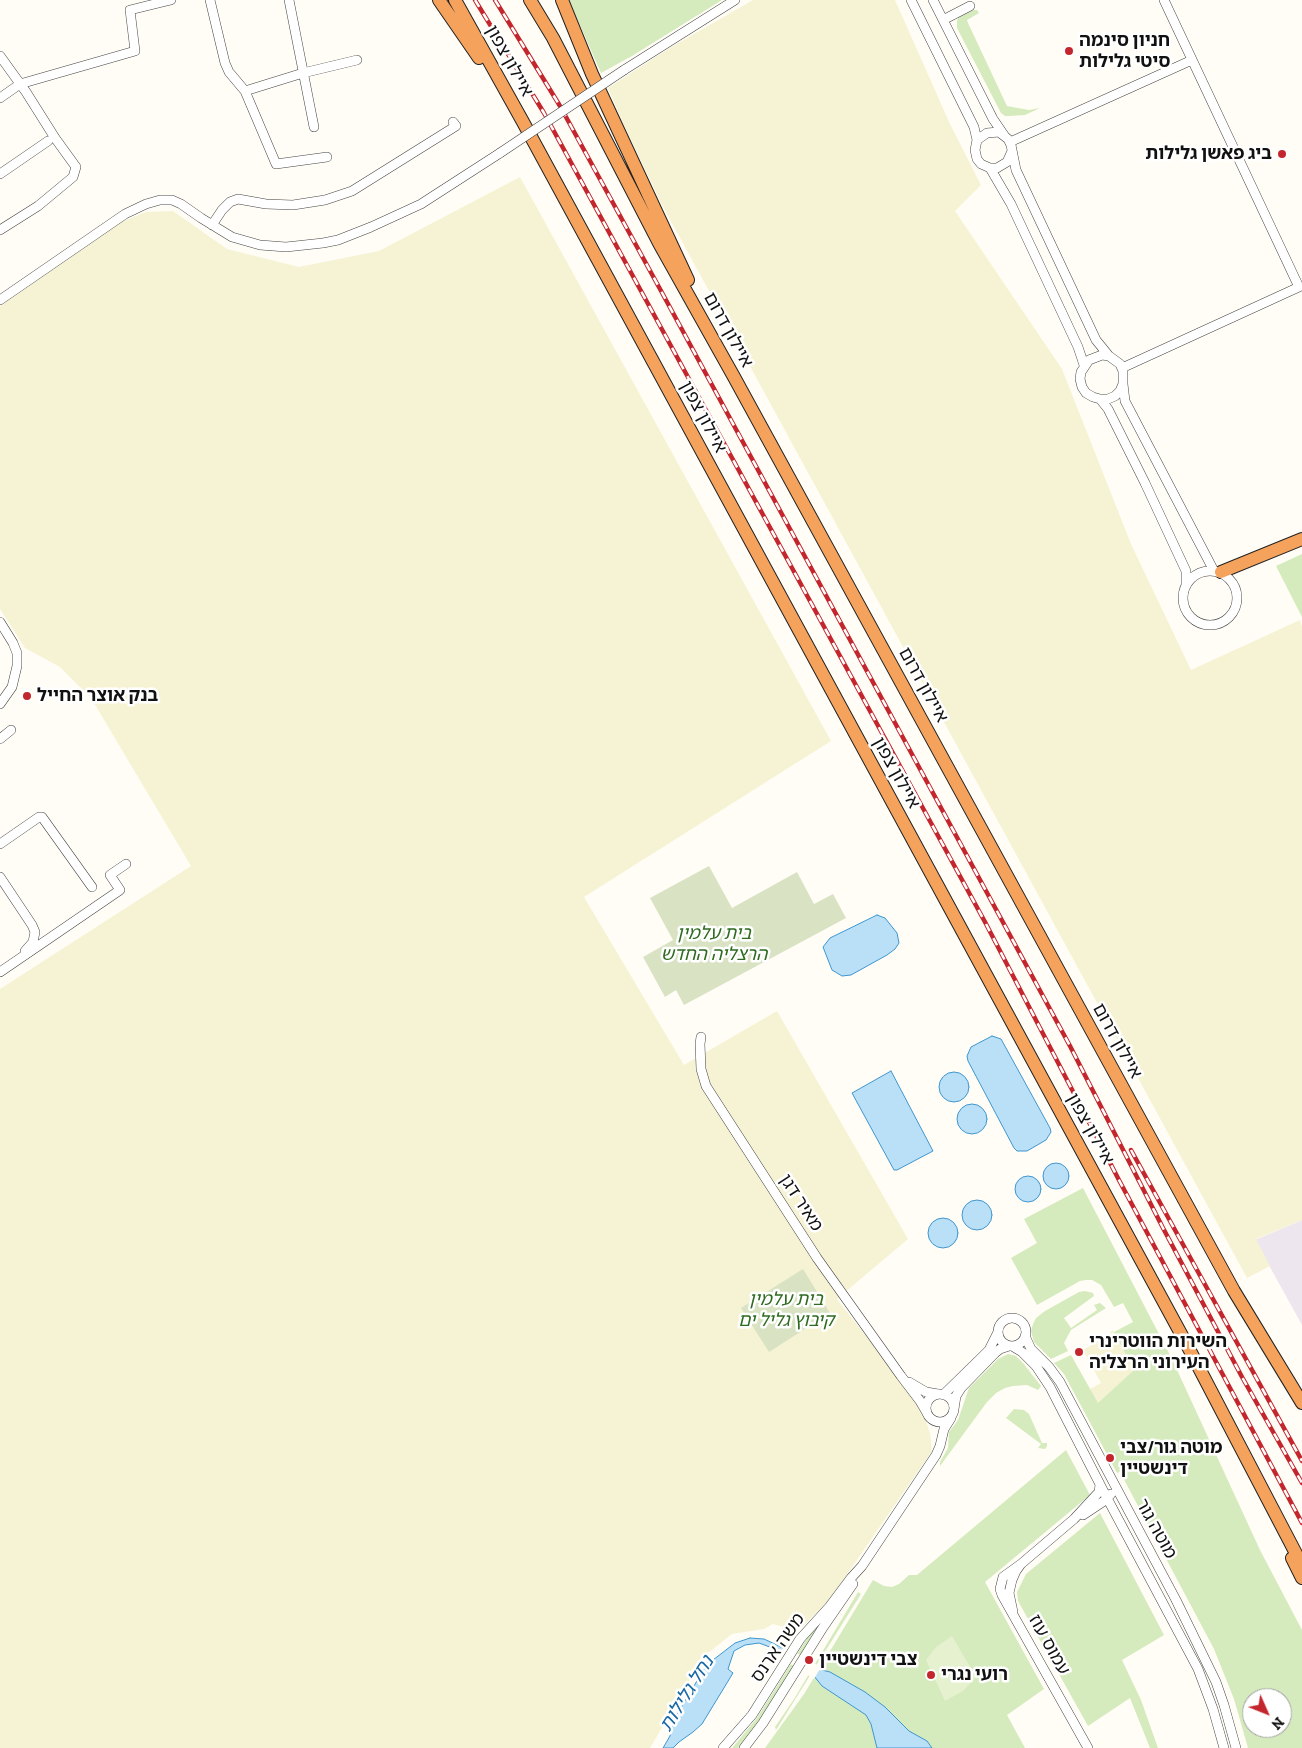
<!DOCTYPE html>
<meta charset="utf-8">
<style>
body{margin:0}
#map{position:relative;width:1302px;height:1748px;overflow:hidden;background:#fffdf5;font-family:"Zilla Slab",serif}
canvas{display:block}
.north{position:absolute;left:1242px;top:1688px;width:50px;height:50px;box-sizing:border-box;background:#fff;border:1px solid #a0a0a0;border-radius:50%;rotate:134deg;font-size:14px;font-weight:700;line-height:20px;text-align:center;color:#111}
.north::after{content:'';display:block;margin:auto;width:18px;height:22px;background:#c4262e;clip-path:polygon(50% 0,100% 100%,50% 72%,0 100%)}
</style>
<div id="map">
<canvas width="1302" height="1748"></canvas>
<div class="north">N</div>
</div>
<script>
const ctx = document.querySelector('canvas').getContext('2d');
ctx.lineJoin = 'round';
function paint(path, color) {
  ctx.fillStyle = color;
  ctx.fill(path, 'evenodd');
}
function shape(rows) {
  const path = new Path2D();
  for (const r of rows) {
    if (r.length === 3) {
      path.moveTo(r[0] + r[2], r[1]);
      path.arc(r[0], r[1], r[2], 0, 2 * Math.PI);
      continue;
    }
    path.moveTo(r[0], r[1]);
    for (let i = 2; i < r.length; i += 2) path.lineTo(r[i], r[i + 1]);
  }
  return path;
}
function trace(path, color, width, dash) {
  ctx.strokeStyle = color;
  ctx.lineWidth = width;
  ctx.lineCap = dash ? 'butt' : 'round';
  ctx.setLineDash(dash || []);
  ctx.stroke(path);
}
function write(font, color, halo, rows, align = 'center') {
  ctx.font = font + ' "Zilla Slab","Noto Sans Hebrew",serif';
  ctx.lineWidth = 5;
  ctx.setLineDash([]);
  ctx.textBaseline = 'middle';
  ctx.strokeStyle = halo;
  ctx.fillStyle = color;
  for (const [text, x, y, turn = 0] of rows) {
    ctx.save();
    ctx.translate(x, y);
    ctx.rotate((+turn || 0) * Math.PI / 180);
    ctx.textAlign = isNaN(turn) ? turn : align;
    if (halo) ctx.strokeText(text, 0, 0);
    ctx.fillText(text, 0, 0);
    ctx.restore();
  }
}
paint(shape([
 [1302,1220,1302,1325,1255,1240]
]), '#eee6ef');
paint(shape([
 [753,0,895,0,950,124,981,185,955,211,1062,369,1131,544,1191,670,1300,620,1302,627,1302,1220,1256,1239,1270,1266,1247,1278,661,203,622,121,608,88,668,49],
 [520,177,831,741,584,897,684,1065,777,1011,908,1239,837,1299,921,1406,930,1433,932,1451,830,1599,798,1631,773,1624,764,1629,732,1634,704,1656,650,1748,0,1748,0,989,191,866,91,698,60,667,25,648,0,609,0,306,121,222,146,212,173,211,227,249,299,267,379,251],
 [1113,1330,1135,1370,1097,1404,1090,1389,1101,1383,1083,1350,1111,1334,1110,1332]
]), '#f6f3d4');
paint(shape([
 [569,0,722,0,632,56,601,73],
 [973,10,977,10,979,13,967,20,968,23,1007,106,1029,110,1040,108,1025,115,1009,116,1005,116,1001,113,957,28,957,21,959,16],
 [1302,554,1302,617,1276,566],
 [1083,1188,1172,1359,1260,1550,1302,1630,1302,1748,1248,1748,1234,1699,1214,1649,1120,1472,1117,1473,1064,1374,1054,1363,1071,1355,1098,1403,1134,1370,1114,1332,1133,1322,1123,1303,1114,1307,1101,1285,1092,1280,1086,1280,1080,1281,1037,1305,1011,1258,1037,1243,1024,1219],
 [1252,1698,1282,1698,1282,1728,1252,1728],
 [1085,1291,1093,1293,1094,1296,1064,1318,1071,1328,1097,1310,1094,1305,1100,1303,1106,1308,1071,1330,1064,1343,1068,1351,1051,1359,1034,1342,1031,1331,1033,1324,1036,1318,1045,1311,1079,1292],
 [1008,1354,1016,1356,1023,1363,1041,1386,1038,1390,1027,1385,1013,1386,1005,1388,996,1393,987,1402,940,1466,940,1462,948,1448,949,1432,958,1420,969,1388,998,1359],
 [1014,1409,1024,1410,1029,1414,1042,1443,1047,1443,1047,1446,1045,1449,1038,1448,1041,1444,1006,1418],
 [1066,1450,1090,1495,985,1582,1044,1689,1007,1715,1025,1748,765,1748,804,1694,873,1580,884,1586,892,1587,899,1584,909,1575,917,1575],
 [1100,1513,1164,1635,1122,1660,1141,1700,1158,1748,1150,1748,1130,1698,1088,1726,1018,1601,1017,1592,1026,1574],
 [858,1592,861,1594,776,1730,775,1727,794,1699],
 [831,1609,780,1691,749,1736,738,1748,732,1748,757,1718,809,1635]
]), '#d5ebbd');
paint(shape([
 [709,866,732,908,797,872,814,904,833,894,846,918,684,1005,676,990,665,997,643,957,673,940,650,898],
 [803,1269,830,1313,769,1352,741,1308]
]), '#d9e3c4');
paint(shape([
 [952,1636,976,1677,963,1691,945,1701,926,1660,936,1647]
]), '#e6f2cf');
const water = shape([
 [877,915,885,918,897,933,899,943,895,949,887,955,851,975,842,976,832,970,823,947,830,938,877,915],
 [992,1036,1001,1039,1050,1128,1051,1132,1046,1140,1027,1151,1017,1151,1014,1148,968,1061,967,1056,971,1047,992,1036],
 [891,1071,933,1151,897,1170,894,1170,852,1093,891,1071],
 [954,1087,15],
 [972,1119,15],
 [1056,1176,13],
 [1028,1189,13],
 [977,1215,15],
 [943,1233,15],
 [750,1638,764,1639,777,1645,822,1670,830,1672,865,1692,885,1707,909,1731,927,1741,932,1748,877,1748,871,1724,866,1715,822,1686,814,1676,779,1653,775,1649,759,1643,745,1645,734,1651,728,1669,733,1673,702,1724,693,1732,679,1742,673,1748,663,1748,670,1736,673,1723,679,1711,710,1659,713,1660,735,1643,750,1638]
]);
paint(water, '#b9e0f7');
trace(water, '#3f96cf', 1);
paint(shape([
 [784,1646,821,1667,814,1679,778,1656]
]), '#fffdf5');
const minor = shape([
 [210,0,225,63,229,72,245,91,276,164,327,157],
 [289,0,314,127],
 [911,0,974,127,977,140],
 [933,0,993,119,1004,135],
 [943,20,970,6],
 [0,56,26,92,55,138,76,167,73,177,38,206,0,230],
 [624,70,735,0],
 [245,91,303,73,357,60],
 [0,98,20,84,135,51,130,10,171,0],
 [1010,142,1192,60],
 [1012,151,1007,162,997,168,990,168,981,164,977,159,975,150,977,140,987,133,999,132,1008,139,1011,145,1016,170,1096,340,1109,356,1120,364,1123,371,1123,384,1120,391,1115,396,1108,399,1100,399,1093,397,1086,393,1082,387,1080,379,1081,372,1089,360,1102,355,1109,356],
 [990,168,1011,204,1078,347,1084,365],
 [0,174,48,141],
 [212,225,222,210,230,202,238,199,266,204,293,205,325,200,352,191,456,126,453,122],
 [0,300,125,214,146,204,160,200,172,200,181,204,201,218,232,237,260,245,286,247,323,243,338,240,371,227,421,204,500,153],
 [1122,368,1299,287,1164,0],
 [1123,384,1125,401,1214,571],
 [1100,399,1108,409,1145,483,1186,571,1186,586],
 [1210,598,27],
 [0,622,13,643,17,653,17,666,12,687,0,704],
 [0,739,11,730],
 [0,844,39,817,42,817,92,887],
 [0,877,32,925,35,932,33,942,25,951],
 [0,972,120,890,110,875,126,864],
 [701,1037,700,1044,701,1069,706,1086,817,1258,901,1376,920,1401,927,1413],
 [1012,1332,14],
 [1025,1336,1031,1349,1049,1367,1060,1382,1176,1600,1216,1682,1224,1705,1236,1748],
 [1012,1346,1022,1352,1036,1366,1050,1387,1107,1498,1198,1669,1213,1709,1224,1748],
 [909,1382,926,1392,938,1394],
 [940,1408,14],
 [943,1395,983,1356,989,1350,998,1332],
 [954,1409,956,1396,961,1388,995,1353,1000,1349,1009,1346],
 [1083,1515,1104,1501,1111,1494],
 [1021,1564,1003,1577,1000,1589,1002,1595,1088,1748],
 [1013,1612,1009,1593,1012,1580,1016,1571,1021,1564,1074,1519,1099,1492,1100,1485],
 [723,1748,752,1715,800,1639,830,1606,851,1578,862,1566,936,1455,940,1446,944,1429,951,1418],
 [744,1748,763,1723,822,1629,853,1584]
]);
const highway = shape([
 [439,0,479,58],
 [455,0,523,122,1186,1343,1302,1565],
 [530,0,553,38,659,243,734,377,1234,1291,1302,1403],
 [562,0,592,74,688,280],
 [1221,572,1302,539],
 [1292,1558,1302,1578]
]);
trace(minor, '#444', 10);
trace(highway, '#222', 14);
trace(minor, '#fff', 9);
trace(highway, '#f5a25d', 12);
const rail = shape([
 [475,0,544,113,985,922,1120,1182,1302,1523],
 [495,0,560,106,660,289,1070,1046,1163,1228,1242,1377,1302,1483],
 [1131,1150,1302,1461]
]);
trace(rail, '#c4262e', 4.5);
trace(rail, '#fff', 2.5, [8]);
const minorBridge = shape([
 [500,153,624,70]
]);
trace(minorBridge, '#444', 10, []);
trace(minorBridge, '#fff', 9);
for (const [x, y, r, color] of [
 [1069,51,5,"#c4262e"],
 [1282,154,5,"#c4262e"],
 [27,696,5,"#c4262e"],
 [1079,1352,5,"#c4262e"],
 [1110,1458,5,"#c4262e"],
 [809,1660,5,"#c4262e"],
 [931,1675,5,"#c4262e"]
]) {
  const dot = new Path2D();
  dot.arc(x, y, r, 0, 2 * Math.PI);
  ctx.fillStyle = color;
  ctx.fill(dot);
  trace(dot, '#fff', 2);
}
write('bold 18px', '#111', '#fff', [
 ["חניון סינמה",1079,41],
 ["סיטי גלילות",1079,62],
 ["ביג פאשן גלילות",1272,154,"right"],
 ["בנק אוצר החייל",37,696],
 ["השירות הווטרינרי",1089,1342],
 ["העירוני הרצליה",1089,1363],
 ["מוטה גור/צבי",1120,1448],
 ["דינשטיין",1120,1469],
 ["צבי דינשטיין",819,1660],
 ["רועי נגרי",941,1675]
], 'left');
write('18px', '#111', '#fff', [
 ["איילון צפון",509,61,61],
 ["איילון דרום",728,330,61],
 ["איילון צפון",703,417,62],
 ["איילון דרום",923,685,61],
 ["איילון צפון",896,773,61],
 ["איילון דרום",1117,1041,61],
 ["איילון צפון",1090,1129,61],
 ["מאיר דגן",801,1203,57],
 ["מוטה גור",1156,1529,61],
 ["עמוס עוז",1049,1645,61],
 ["משה ארנס",778,1648,-55]
]);
write('italic 18px', '#2f6b1f', '#fff', [
 ["בית עלמין",714,934],
 ["הרצליה החדש",714,955],
 ["בית עלמין",786,1300],
 ["קיבוץ גליל ים",786,1321]
]);
write('italic 19px', '#1768a6', '#fff', [
 ["נחל גלילות",687,1694,-58]
]);
</script>
